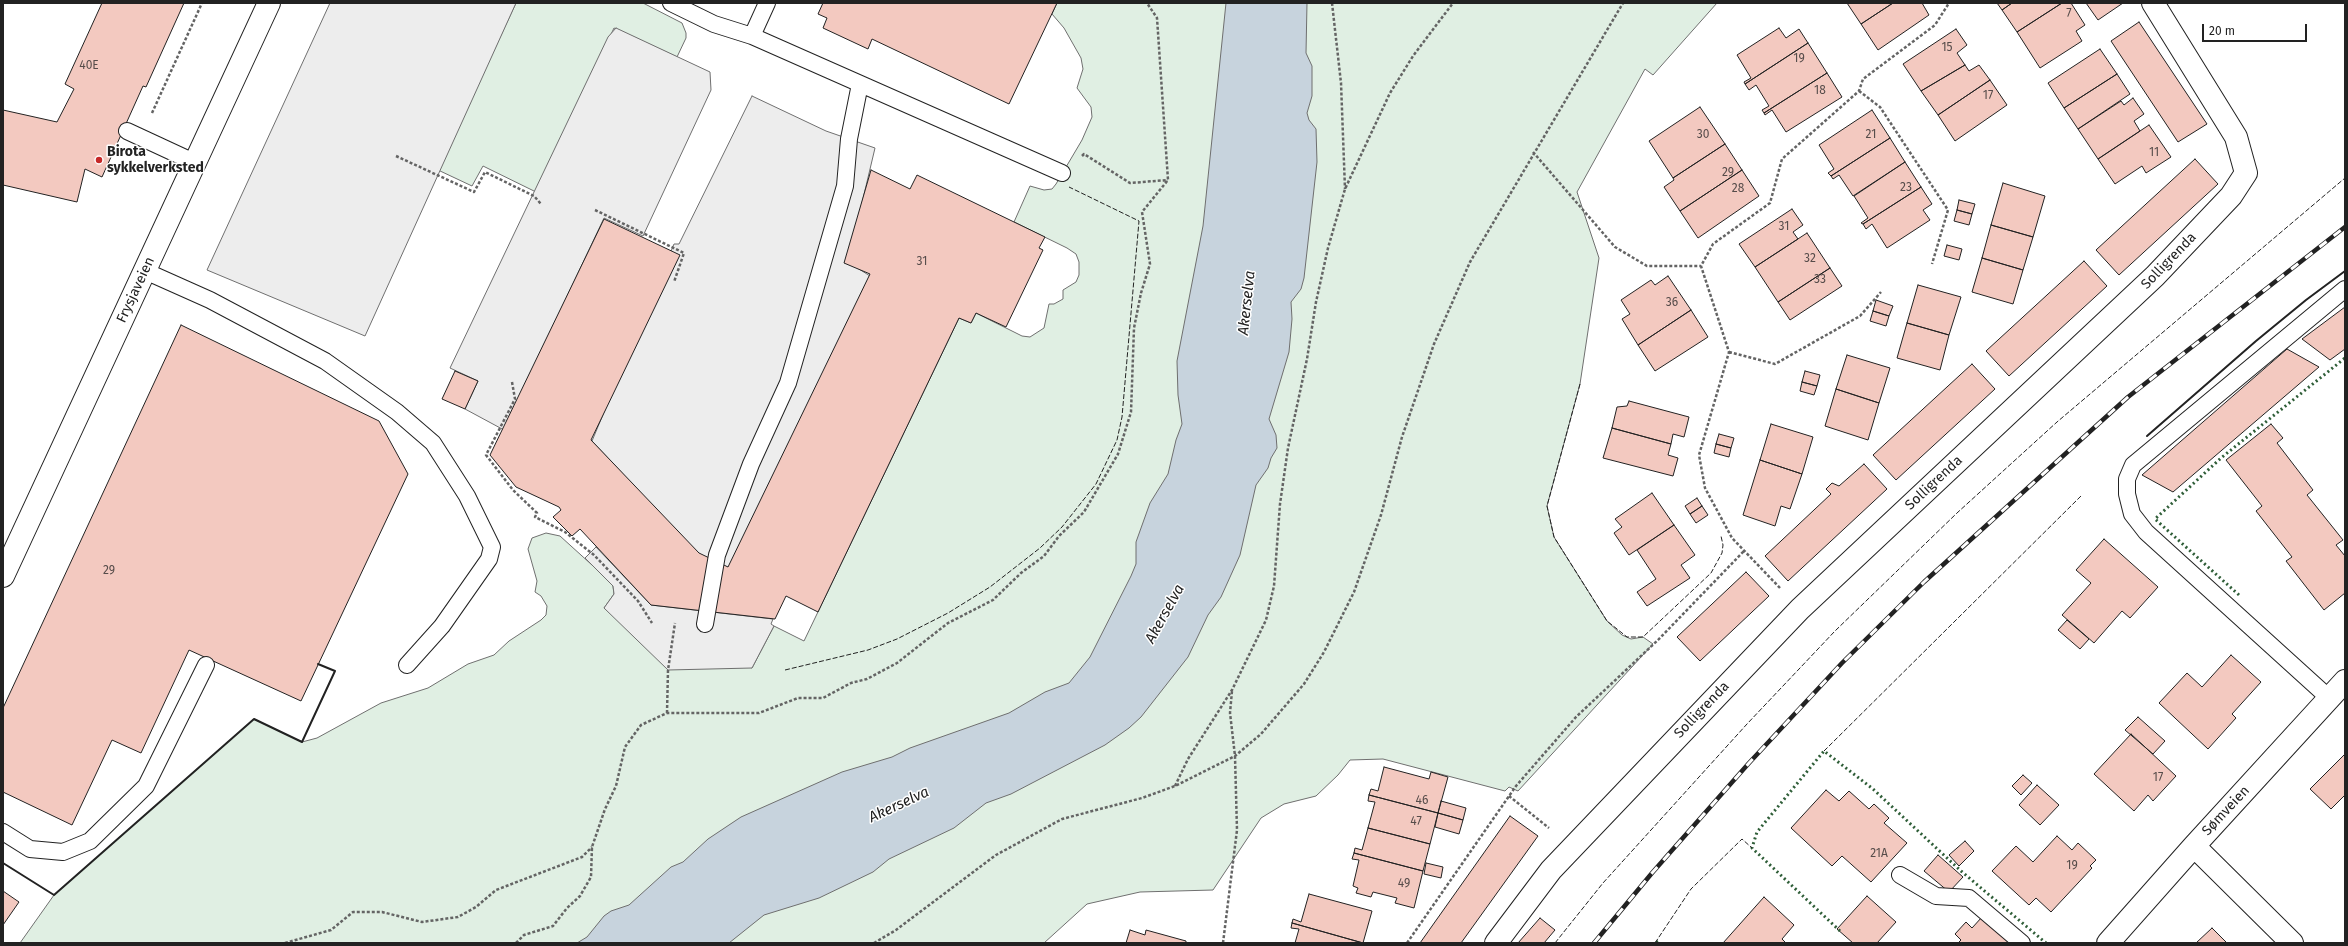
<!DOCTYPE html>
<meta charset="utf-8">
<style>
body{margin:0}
#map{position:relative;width:2348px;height:946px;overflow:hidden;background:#fff;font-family:"Fira Sans",sans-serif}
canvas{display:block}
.frame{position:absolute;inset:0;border:4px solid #222;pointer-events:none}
.scale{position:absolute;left:2202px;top:24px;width:105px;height:18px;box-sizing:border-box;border:2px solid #222;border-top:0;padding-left:5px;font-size:12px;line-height:14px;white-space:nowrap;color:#222;-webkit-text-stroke:3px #fff;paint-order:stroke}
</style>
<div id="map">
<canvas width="2348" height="946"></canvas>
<div class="frame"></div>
<div class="scale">20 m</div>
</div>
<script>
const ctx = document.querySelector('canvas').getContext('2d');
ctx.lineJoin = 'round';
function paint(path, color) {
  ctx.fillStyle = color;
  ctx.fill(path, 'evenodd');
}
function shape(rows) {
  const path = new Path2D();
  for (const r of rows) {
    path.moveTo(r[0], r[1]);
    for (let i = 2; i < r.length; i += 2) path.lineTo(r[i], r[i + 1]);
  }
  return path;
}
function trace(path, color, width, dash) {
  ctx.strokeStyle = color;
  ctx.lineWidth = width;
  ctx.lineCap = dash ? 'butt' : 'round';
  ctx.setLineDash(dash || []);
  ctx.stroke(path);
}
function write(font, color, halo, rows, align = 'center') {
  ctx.font = font + ' "Fira Sans",sans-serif';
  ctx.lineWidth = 3;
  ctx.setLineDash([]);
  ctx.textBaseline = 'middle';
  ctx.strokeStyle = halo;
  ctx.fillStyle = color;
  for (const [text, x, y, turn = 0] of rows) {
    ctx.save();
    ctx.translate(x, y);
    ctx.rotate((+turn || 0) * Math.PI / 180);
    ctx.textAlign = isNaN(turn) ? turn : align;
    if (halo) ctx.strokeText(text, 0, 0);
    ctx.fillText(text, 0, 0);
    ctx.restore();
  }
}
const green = shape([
 [516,3,643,3,682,23,686,33,686,38,677,57,614,28,536,192,483,166,472,186,438,170,516,3],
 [1057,3,1717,3,1653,75,1645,69,1577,192,1599,258,1580,384,1547,506,1554,537,1607,621,1622,635,1631,639,1643,637,1653,644,1518,791,1509,787,1505,791,1383,759,1350,760,1338,775,1316,796,1284,804,1261,818,1213,890,1140,892,1087,904,1044,943,20,943,54,895,254,719,302,742,317,738,381,703,428,688,468,664,494,655,509,641,541,620,546,615,547,606,541,596,535,592,537,581,528,549,532,538,546,533,560,536,603,575,613,586,614,594,604,608,752,668,774,626,804,641,959,318,971,323,976,313,1022,336,1030,337,1044,328,1049,304,1054,304,1063,299,1063,290,1076,282,1079,275,1079,262,1076,254,1067,248,1014,222,1030,186,1044,190,1052,189,1056,184,1082,140,1092,117,1091,107,1077,88,1083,69,1081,58,1064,28,1052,14,1057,3]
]);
paint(green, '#e0efe3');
trace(green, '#6f6f6f', 1);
const parking = shape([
 [330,3,516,3,365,336,207,270,330,3],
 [616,28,710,72,711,90,643,236,604,218,504,430,465,409,478,381,450,368,608,37,616,28],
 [752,96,826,131,875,148,848,262,870,276,728,572,701,557,592,441,674,244,679,244,752,96],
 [596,547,651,605,773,619,771,624,774,626,752,668,668,670,604,608,614,594,613,586,585,558,596,547]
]);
paint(parking, '#ededed');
trace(parking, '#6f6f6f', 1);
const water = shape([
 [1226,3,1307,3,1306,53,1312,66,1312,96,1307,113,1309,120,1316,129,1317,162,1304,278,1301,289,1291,302,1292,319,1289,352,1269,419,1276,435,1277,448,1271,458,1268,468,1256,485,1240,555,1221,597,1208,615,1188,657,1141,717,1129,728,1105,745,1011,794,986,803,954,828,889,859,873,872,819,898,764,915,729,943,577,943,587,937,604,916,611,911,629,905,671,867,683,862,708,839,741,817,842,772,892,757,910,748,1009,713,1045,692,1069,683,1090,657,1131,576,1136,564,1136,542,1150,503,1168,474,1176,440,1182,424,1178,395,1177,361,1203,226,1226,3]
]);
paint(water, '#c7d3dd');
trace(water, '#6f6f6f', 1);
const building = shape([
 [102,3,184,3,146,87,143,86,102,177,85,169,77,202,3,185,3,110,57,122,74,89,65,84,102,3],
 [823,3,1057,3,1009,104,872,39,868,49,823,28,827,18,818,14,823,3],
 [1847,3,1893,3,1861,24,1847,3],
 [1893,3,1922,3,1929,15,1878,50,1861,24,1893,3],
 [1997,3,2012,3,2002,10,1997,3],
 [2012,3,2062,3,2017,32,2002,10,2012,3],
 [2062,3,2071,3,2085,25,2076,31,2082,41,2040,68,2017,32,2062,3],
 [2086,3,2123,3,2098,20,2086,3],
 [2139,22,2207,124,2178,142,2111,41,2139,22],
 [1779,28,1786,38,1799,29,1808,43,1745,84,1744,82,1751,78,1737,55,1779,28],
 [1956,29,1967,45,1957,53,1965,65,1921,91,1903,64,1956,29],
 [1808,43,1827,73,1764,113,1762,110,1769,106,1756,85,1749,90,1745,84,1808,43],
 [2100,49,2117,74,2064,108,2048,83,2100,49],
 [1965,65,1969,71,1979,65,1990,80,1938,115,1921,91,1965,65],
 [1827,73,1842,97,1786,132,1772,110,1765,115,1764,113,1827,73],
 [2117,74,2130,94,2078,129,2064,108,2117,74],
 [1990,80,2007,105,1955,141,1938,115,1990,80],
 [2133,98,2144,114,2134,121,2140,131,2098,159,2078,129,2121,101,2124,105,2133,98],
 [1700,107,1725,144,1673,178,1649,141,1700,107],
 [1872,110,1890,138,1831,176,1828,173,1834,169,1819,145,1872,110],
 [2149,125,2171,157,2146,173,2142,166,2115,184,2098,159,2149,125],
 [1890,138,1905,162,1853,196,1839,175,1833,179,1831,176,1890,138],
 [1725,144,1742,170,1680,211,1664,187,1674,180,1673,178,1725,144],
 [2195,159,2218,184,2119,275,2096,250,2195,159],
 [1905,162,1921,187,1863,224,1861,223,1868,218,1854,196,1905,162],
 [871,170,910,189,917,175,1045,237,1039,248,1043,250,1006,327,976,313,971,323,959,318,818,612,786,596,775,619,651,605,580,529,572,536,553,517,561,510,559,507,516,487,490,455,604,219,680,255,591,440,699,553,728,567,870,274,844,263,871,170],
 [1742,170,1759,196,1698,238,1680,211,1742,170],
 [2003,183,2045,196,2033,237,1991,225,2003,183],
 [1921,187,1932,204,1923,210,1930,220,1887,248,1872,224,1866,229,1863,224,1921,187],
 [1959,200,1975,204,1972,214,1957,210,1959,200],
 [1792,209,1803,225,1793,232,1798,239,1755,267,1739,244,1792,209],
 [1957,210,1972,214,1969,225,1954,221,1957,210],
 [1991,225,2033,237,2023,270,1982,258,1991,225],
 [1807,233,1830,268,1778,302,1755,267,1807,233],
 [1947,245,1962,249,1959,260,1944,256,1947,245],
 [1982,258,2023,270,2013,304,1972,292,1982,258],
 [2084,261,2107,286,2009,376,1986,351,2084,261],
 [1830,268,1842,286,1790,320,1778,302,1830,268],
 [1668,276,1691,310,1638,345,1622,319,1630,314,1621,300,1651,280,1655,285,1668,276],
 [1918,285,1961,297,1949,335,1907,323,1918,285],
 [1876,300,1893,306,1889,316,1873,311,1876,300],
 [2345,307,2345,349,2330,360,2302,339,2345,307],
 [1691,310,1708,337,1655,371,1638,345,1691,310],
 [1873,311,1889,316,1886,326,1870,321,1873,311],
 [1907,323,1949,335,1940,370,1897,358,1907,323],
 [181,325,379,421,408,474,301,701,189,650,141,753,112,740,72,825,3,792,3,708,181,325],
 [2287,349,2319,367,2173,492,2142,475,2287,349],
 [1847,355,1890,368,1879,403,1836,389,1847,355],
 [1972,364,1995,389,1896,480,1873,455,1972,364],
 [455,371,478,381,465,409,442,399,455,371],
 [1805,371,1820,375,1817,386,1802,382,1805,371],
 [1802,382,1817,386,1814,395,1800,391,1802,382],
 [1836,389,1879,403,1868,440,1825,426,1836,389],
 [1629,401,1689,417,1684,437,1673,434,1671,444,1612,428,1617,407,1627,406,1629,401],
 [1771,424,1813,437,1802,474,1760,460,1771,424],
 [2271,424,2283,438,2277,443,2313,490,2307,495,2343,540,2336,545,2345,556,2345,593,2324,610,2286,561,2292,557,2256,511,2262,506,2226,460,2271,424],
 [1612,428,1671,444,1668,455,1678,458,1673,476,1603,458,1612,428],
 [1719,434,1734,438,1731,448,1716,444,1719,434],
 [1716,444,1731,448,1729,457,1714,453,1716,444],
 [1760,460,1802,474,1790,509,1781,506,1775,526,1743,515,1760,460],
 [1864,464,1887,489,1788,581,1765,556,1831,494,1826,489,1832,483,1839,486,1864,464],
 [1652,493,1674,525,1629,555,1614,533,1622,527,1615,519,1652,493],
 [1697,498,1702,506,1690,514,1685,506,1697,498],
 [1702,506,1708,515,1696,523,1690,514,1702,506],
 [1674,525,1695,555,1681,565,1690,578,1647,606,1637,592,1656,579,1637,550,1674,525],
 [2104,539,2158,587,2130,618,2122,611,2094,643,2062,615,2091,583,2076,570,2104,539],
 [1746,572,1769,596,1700,661,1677,637,1746,572],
 [2067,620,2089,639,2080,649,2058,630,2067,620],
 [2231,655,2261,682,2232,714,2236,718,2208,749,2159,703,2187,673,2202,687,2231,655],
 [2138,717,2165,741,2153,754,2125,730,2138,717],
 [2131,734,2176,776,2153,801,2148,795,2134,811,2094,774,2131,734],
 [2345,754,2345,795,2331,809,2310,789,2345,754],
 [1384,767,1429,779,1431,772,1448,777,1438,813,1369,795,1371,789,1378,791,1384,767],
 [2023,775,2032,783,2021,795,2012,786,2023,775],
 [2037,785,2059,805,2040,825,2019,805,2037,785],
 [1826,790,1839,801,1849,791,1869,809,1874,804,1889,818,1884,823,1907,843,1871,882,1842,856,1832,866,1791,828,1826,790],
 [1369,795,1438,813,1430,844,1368,828,1375,802,1368,801,1369,795],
 [1441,801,1466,808,1463,820,1438,813,1441,801],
 [1438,813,1463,820,1459,834,1435,827,1438,813],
 [1510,816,1538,836,1461,943,1420,943,1510,816],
 [1368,828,1430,844,1423,871,1354,853,1355,848,1362,850,1368,828],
 [2057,836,2072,850,2078,843,2096,860,2090,866,2092,868,2051,912,2036,898,2029,905,1992,871,2016,846,2033,862,2057,836],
 [1965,841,1974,851,1959,866,1949,855,1965,841],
 [1354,853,1423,871,1414,908,1395,903,1397,898,1373,892,1371,897,1356,893,1358,888,1353,886,1359,860,1352,859,1354,853],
 [1938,855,1963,877,1949,892,1924,871,1938,855],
 [1426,863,1443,867,1441,878,1424,874,1426,863],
 [3,891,19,902,3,925,3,891],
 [1309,894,1372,911,1363,943,1292,923,1293,919,1301,922,1309,894],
 [1867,896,1896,922,1877,943,1853,943,1837,929,1867,896],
 [1764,897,1794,925,1782,939,1786,943,1723,943,1764,897],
 [1982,917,2010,943,1958,943,1961,940,1955,934,1966,922,1972,928,1982,917],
 [1540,918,1555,930,1544,943,1518,943,1540,918],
 [1292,923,1363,943,1295,943,1299,929,1291,928,1292,923],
 [2212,928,2227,943,2196,943,2212,928],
 [1130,930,1145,935,1146,930,1186,941,1186,943,1126,943,1130,930]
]);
paint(building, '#f3c9c0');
trace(building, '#222', 1);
const lane = shape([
 [671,3,714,24,752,36,1062,173],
 [752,36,767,3],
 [127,131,196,163],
 [145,271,210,300,325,361,397,412,433,443,467,496,492,547,489,559,442,626,407,665],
 [705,624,717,555,751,464,788,383,845,186,849,139,860,84],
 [2329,698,2146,532,2132,514,2127,494,2127,479,2133,465,2345,289],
 [3,832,30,849,63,852,90,841,146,786,206,665],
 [1900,875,1936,896,1969,898,2022,943]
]);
const street = shape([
 [2194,846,2292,943],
 [1496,943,1551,870,1800,609,2155,276,2231,196,2246,173,2236,137,2153,3],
 [2108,943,2194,846,2345,681]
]);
const secondary = shape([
 [3,576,269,3]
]);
trace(lane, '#222', 18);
trace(street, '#222', 24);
trace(secondary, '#222', 24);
trace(shape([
 [1332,3,1341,83,1345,189],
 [1859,91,1880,107,1948,210,1932,264],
 [152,113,202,3],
 [1533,152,1615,247,1647,266,1701,266],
 [396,156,474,192,485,172,534,196,541,204],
 [1082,156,1084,154,1130,183,1168,180],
 [595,210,684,253,674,282],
 [1729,352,1775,364,1860,316,1881,292],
 [512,382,515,399,486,455,513,490,537,513,535,517,565,532,594,555,638,601,652,623],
 [1780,588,1732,538,1705,488,1699,455,1729,352,1701,266,1713,244,1770,203,1782,159,1859,91,1863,79,1935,25,1949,3],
 [667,713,668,670,675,623],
 [1175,786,1188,759,1232,690,1266,620,1274,586,1280,504,1288,448,1307,359,1316,302,1328,248,1345,189,1390,93,1413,56,1453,3],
 [1509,796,1549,828],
 [285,943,331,930,353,912,382,912,422,922,458,917,476,907,496,890,582,857,592,847],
 [516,943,524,935,553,926,567,908,580,896,591,877,592,847,605,809,616,786,625,747,641,725,667,713,759,713,798,698,823,698,851,683,867,679,897,663,948,623,993,600,1021,573,1044,556,1059,536,1084,512,1118,454,1131,412,1134,328,1141,293,1150,264,1142,212,1168,180,1157,18,1147,3],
 [874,943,896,930,996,855,1062,819,1142,798,1175,786,1235,756,1261,734,1304,684,1324,652,1354,592,1381,515,1402,437,1434,344,1470,262,1623,3],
 [1223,943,1237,830,1235,756,1230,713,1232,691],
 [1407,943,1516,786,1576,717,1658,640,1744,551]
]), '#646464', 2.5, [3, 2]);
trace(lane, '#fff', 16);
trace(street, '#fff', 22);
trace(secondary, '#fff', 22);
const rail = shape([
 [1594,943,1652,873,1749,763,1842,663,1924,582,2128,397,2345,227]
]);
trace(rail, '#222', 4.5);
trace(rail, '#fff', 3, [9]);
trace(shape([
 [2239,595,2155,519,2221,458,2345,358],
 [1840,931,1752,848,1757,832,1824,751,1873,789,1961,871,2046,943],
 [1656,941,1658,943]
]), '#2f5e38', 3, [2, 3]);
trace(shape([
 [1580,384,1547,506,1554,537,1607,621,1627,637,1643,637,1711,573,1722,553,1723,545,1721,536],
 [785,670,868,650,897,639,948,613,990,587,1040,548,1062,527,1096,484,1117,440,1122,417,1139,221,1069,187],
 [1824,751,2081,496],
 [1555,943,1603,883,1747,724,1835,631,1957,513,2057,422,2345,178],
 [1655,943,1691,889,1742,839,1752,848]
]), '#222', 1, [5, 2]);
trace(shape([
 [2147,436,2256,341,2306,300,2345,271],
 [3,863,54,895,254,719,302,742,335,671,318,664]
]), '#222', 2);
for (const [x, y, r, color] of [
 [99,160,4,"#c62828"]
]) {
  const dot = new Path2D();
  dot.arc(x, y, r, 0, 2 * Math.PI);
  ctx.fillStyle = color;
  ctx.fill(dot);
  trace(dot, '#fff', 1.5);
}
write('12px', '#564c4a', null, [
 ["7",2069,14],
 ["15",1947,48],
 ["19",1799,59],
 ["40E",89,66],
 ["18",1820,91],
 ["17",1988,96],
 ["30",1703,135],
 ["21",1871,135],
 ["11",2154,153],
 ["29",1728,173],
 ["23",1906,188],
 ["28",1738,189],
 ["31",1784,227],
 ["32",1810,259],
 ["31",922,262],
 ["33",1820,280],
 ["36",1672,303],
 ["29",109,571],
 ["17",2158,778],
 ["46",1422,801],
 ["47",1416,822],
 ["21A",1879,854],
 ["19",2072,866],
 ["49",1404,884]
]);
write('bold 14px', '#222', '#fff', [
 ["Birota",107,152],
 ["sykkelverksted",107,168]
], 'left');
write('14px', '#222', '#fff', [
 ["Solligrenda",2169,261,-46],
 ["Frysjaveien",136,290,-65],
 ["Solligrenda",1934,483,-43],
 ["Solligrenda",1702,710,-46],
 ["Sømveien",2226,811,-47]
]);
write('italic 15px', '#222', '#fff', [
 ["Akerselva",1247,303,-84],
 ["Akerselva",1165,614,-61],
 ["Akerselva",899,805,-25]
]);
</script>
